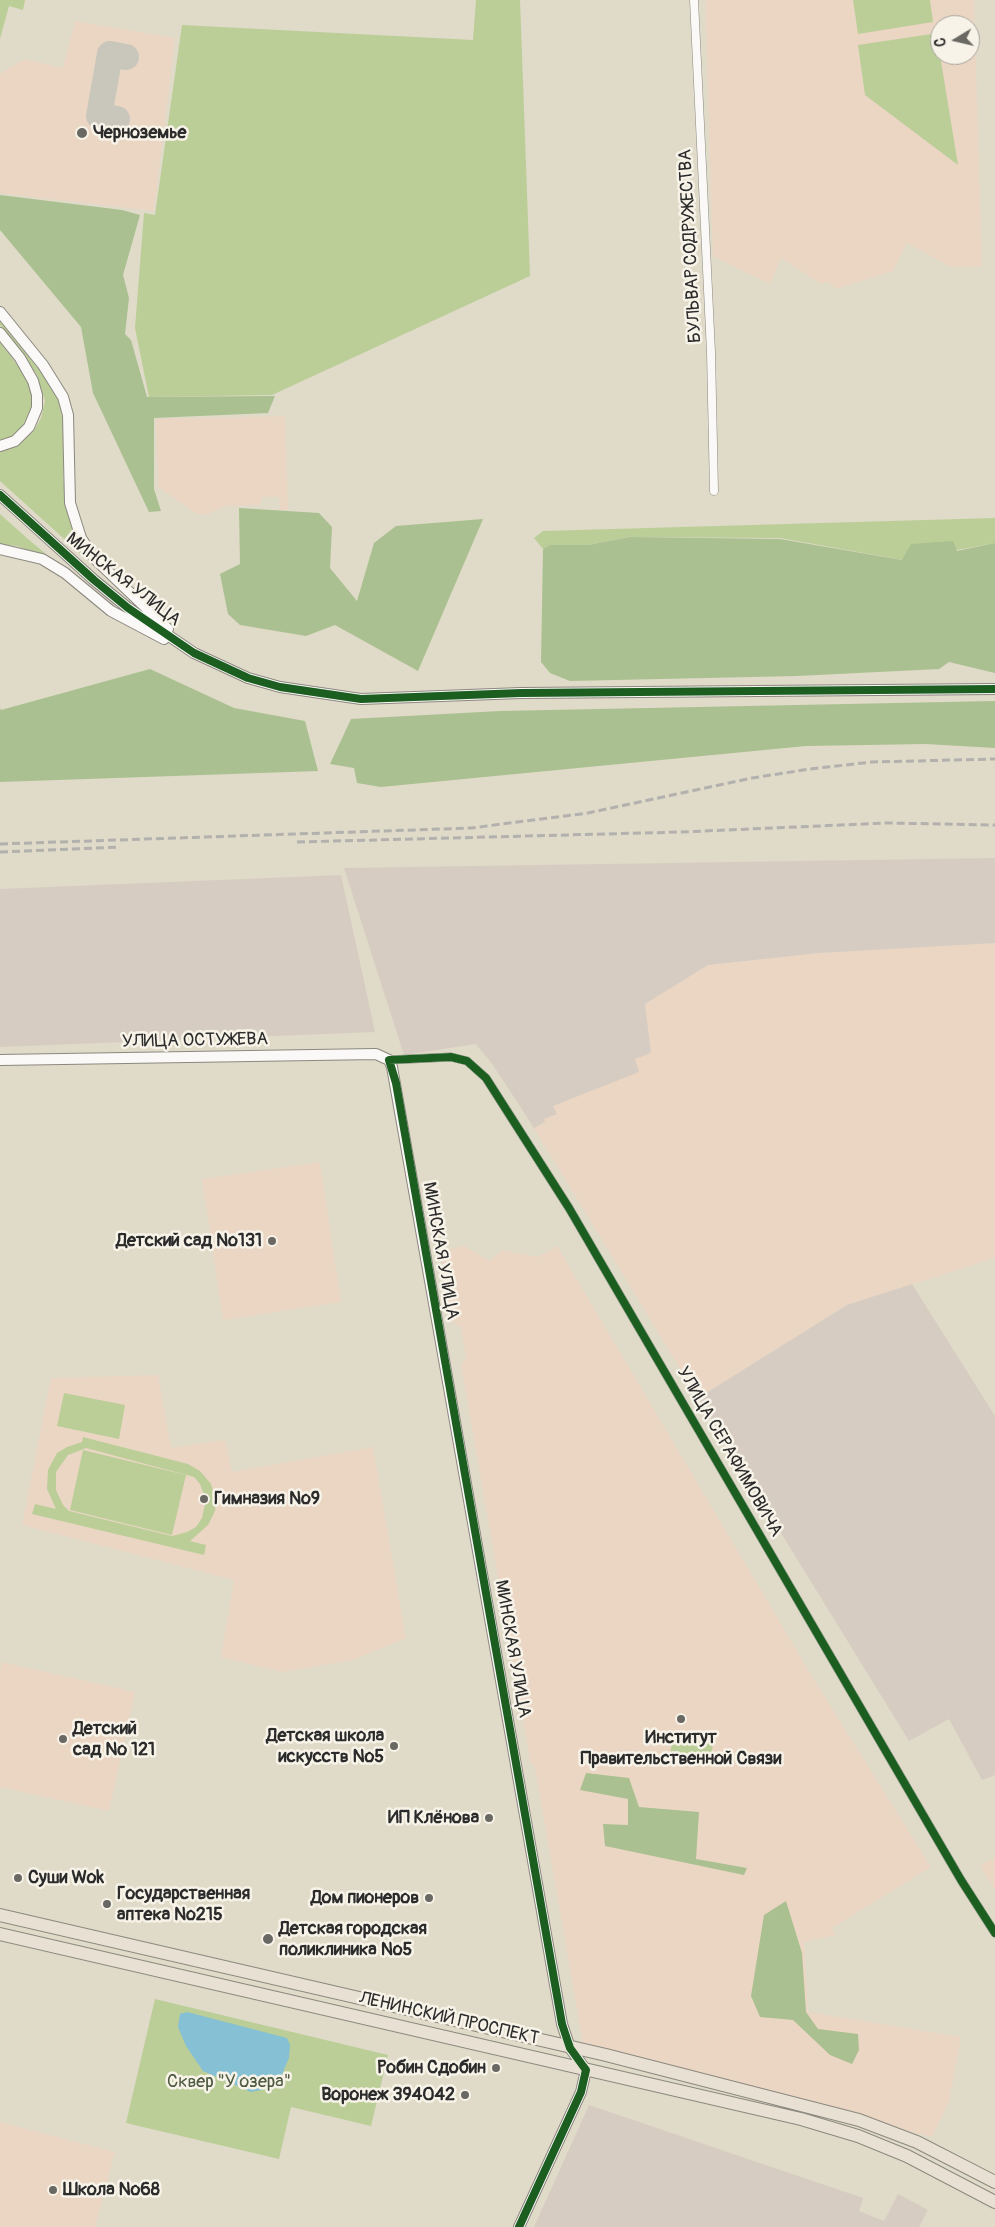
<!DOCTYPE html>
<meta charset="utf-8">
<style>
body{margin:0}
#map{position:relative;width:995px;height:2227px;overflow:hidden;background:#e0dac8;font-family:Pangolin,sans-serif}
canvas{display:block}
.north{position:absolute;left:930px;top:15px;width:50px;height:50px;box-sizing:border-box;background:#f7f3e8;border:1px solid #a5a39c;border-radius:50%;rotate:261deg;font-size:14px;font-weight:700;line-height:20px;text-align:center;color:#2b2b2b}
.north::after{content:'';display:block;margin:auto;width:18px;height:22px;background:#6a6862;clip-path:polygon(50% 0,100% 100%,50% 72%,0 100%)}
</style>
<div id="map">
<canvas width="995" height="2227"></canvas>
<div class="north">С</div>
</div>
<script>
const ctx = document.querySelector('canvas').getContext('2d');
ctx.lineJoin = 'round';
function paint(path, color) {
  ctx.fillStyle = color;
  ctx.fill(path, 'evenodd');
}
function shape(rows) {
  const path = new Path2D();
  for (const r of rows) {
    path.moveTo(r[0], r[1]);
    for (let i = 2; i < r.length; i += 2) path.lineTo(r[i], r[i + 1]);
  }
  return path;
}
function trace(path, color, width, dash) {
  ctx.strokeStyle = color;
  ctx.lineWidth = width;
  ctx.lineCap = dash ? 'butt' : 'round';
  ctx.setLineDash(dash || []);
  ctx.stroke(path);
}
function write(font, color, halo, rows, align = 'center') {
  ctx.font = font + ' Pangolin,sans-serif';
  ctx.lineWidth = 5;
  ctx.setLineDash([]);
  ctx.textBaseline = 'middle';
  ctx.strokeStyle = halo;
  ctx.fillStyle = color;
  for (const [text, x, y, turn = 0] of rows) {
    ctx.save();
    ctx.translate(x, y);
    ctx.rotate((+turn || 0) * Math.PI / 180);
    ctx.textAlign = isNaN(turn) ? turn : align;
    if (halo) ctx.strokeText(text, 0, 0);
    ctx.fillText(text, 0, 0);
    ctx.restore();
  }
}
paint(shape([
 [705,0,974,0,982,267,951,267,907,243,893,271,836,289,828,282,821,284,781,258,770,284,713,256],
 [940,25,970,25,970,55,940,55],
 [75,21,175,38,154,211,0,193,0,74,24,59,63,68],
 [285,416,288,510,280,509,279,497,261,497,261,505,225,506,208,514,197,514,158,487,156,419],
 [995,943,995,1258,847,1305,698,1398,534,1128,545,1123,544,1119,553,1106,639,1072,634,1059,651,1053,645,1004,708,965,819,953],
 [320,1162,341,1302,223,1320,202,1179],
 [464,1246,490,1261,502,1250,538,1257,557,1246,813,1678,931,1867,832,1928,836,1935,804,1942,808,2012,961,2037,949,2102,932,2137,583,2044,535,1768,530,1761,461,1365,466,1358,461,1328,451,1320,441,1251],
 [158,1375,171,1448,225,1440,232,1472,373,1447,406,1638,353,1660,282,1672,221,1657,234,1580,22,1525,51,1378],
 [2,1662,135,1692,109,1811,0,1787,0,1672],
 [995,1857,995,1890,980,1866],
 [0,2122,115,2152,95,2227,0,2227]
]), '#ebd6c4');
paint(shape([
 [995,858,995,943,819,953,708,965,645,1004,651,1053,635,1059,639,1072,553,1106,557,1114,544,1119,545,1122,534,1128,493,1065,476,1044,404,1055,344,868],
 [341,875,375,1032,0,1047,0,889],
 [912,1284,995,1416,995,1775,982,1780,949,1719,909,1741,698,1398,847,1305],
 [589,2105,863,2198,859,2211,884,2221,898,2194,928,2210,919,2227,534,2227]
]), '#d7ccc1');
paint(shape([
 [0,0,25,0,23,10,9,6,0,39],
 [476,0,520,0,530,276,272,395,149,397,135,328,144,213,155,215,182,25,473,40],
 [853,0,930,0,933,22,858,34],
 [938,33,940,55,958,165,865,95,858,45],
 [0,321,42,373,59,401,63,423,63,474,66,509,82,555,0,481,0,452,17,445,33,432,41,418,45,401,37,375,0,325],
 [0,342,24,374,32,389,33,407,26,424,15,436,0,441],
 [0,514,28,539,46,554,44,556,17,546,0,544],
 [995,518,995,543,903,560,780,538,630,537,588,545,550,545,543,549,534,538,543,531],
 [64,1393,125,1405,119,1439,57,1426],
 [83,1437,188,1464,200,1471,211,1484,216,1502,215,1511,208,1525,190,1541,206,1545,204,1555,32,1514,35,1504,56,1509,47,1489,48,1470,57,1453,67,1447,82,1442],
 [86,1448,194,1477,200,1484,206,1500,202,1518,196,1527,187,1532,172,1536,69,1511,63,1505,56,1490,56,1472,68,1455],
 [83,1450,186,1475,172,1535,70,1510],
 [673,1738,713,1744,709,1766,669,1759],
 [155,1999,388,2055,371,2126,291,2107,279,2159,126,2123]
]), '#bbce98');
paint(shape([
 [0,195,122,210,140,215,123,275,129,298,125,334,131,340,147,397,275,396,268,413,154,418,154,489,161,511,149,512,93,393,81,327,0,230],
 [239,508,319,513,332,527,330,568,357,601,374,543,396,526,483,519,418,671,335,625,306,636,240,625,228,614,220,574,240,564],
 [630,537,780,539,902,560,911,544,953,541,957,551,995,543,995,673,949,662,939,669,797,676,570,681,550,673,541,662,543,549,550,545,588,545],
 [150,669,234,708,305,721,318,771,0,782,0,708,1,710],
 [995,701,995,748,926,744,806,746,381,787,357,783,354,768,330,764,351,719,500,711],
 [586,1773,629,1778,639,1807,699,1812,696,1859,747,1868,744,1875,605,1846,603,1824,628,1825,628,1799,580,1790],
 [786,1901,802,1953,806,2012,818,2029,858,2034,859,2050,852,2064,830,2055,793,2020,760,2017,751,1996,764,1915]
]), '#aac090');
paint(shape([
 [187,2012,287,2038,290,2045,289,2058,280,2079,261,2090,251,2092,203,2071,186,2046,178,2027,180,2014]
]), '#85c0d5');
trace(shape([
 [117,119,99,116,110,54,126,57]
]), '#c9c6bb', 26);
const minor = shape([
 [694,0,711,352,714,491],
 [389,1060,451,1057,467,1061,486,1078,569,1208,961,1880,995,1933]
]);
const tertiary = shape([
 [0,312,43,365,63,397,68,415,70,503,81,538,95,559,168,629],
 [0,333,20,358,33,381,37,395,37,408,29,427,15,441,0,446],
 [0,495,94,580,128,608,194,653,248,678,280,687,361,699,521,693,995,689],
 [0,549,42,559,65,573,111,611,164,639],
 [0,1060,376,1054,389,1060,392,1067,562,2024,570,2048,586,2070,581,2092,519,2227]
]);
const primary = shape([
 [0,1915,606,2055,859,2120,917,2142,995,2182],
 [0,1934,801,2119,858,2136,907,2156,995,2202]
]);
trace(minor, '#8b887f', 9);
trace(tertiary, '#8b887f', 12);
trace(primary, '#8b887f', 14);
trace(minor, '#faf9f7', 8);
trace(tertiary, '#faf9f7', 10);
trace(primary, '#e8e1d3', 12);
trace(shape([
 [297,842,681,832,887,823,995,825],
 [0,844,471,828,588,813,752,778,810,769,872,762,995,759],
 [0,852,120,847]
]), '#b2b1ae', 3, [8, 4]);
trace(shape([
 [0,495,94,580,128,608,194,653,248,678,280,687,361,699,521,693,995,689],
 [519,2227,581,2092,586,2070,570,2048,562,2024,396,1083,389,1060,451,1057,467,1061,486,1078,569,1208,961,1880,995,1933]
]), '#1b5e20', 8);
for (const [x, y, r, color] of [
 [82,133,6,"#6a6862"],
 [272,1241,5,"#6a6862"],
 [204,1499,5,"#6a6862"],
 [681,1719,5,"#6a6862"],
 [63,1739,5,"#6a6862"],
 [394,1746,5,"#6a6862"],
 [489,1818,5,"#6a6862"],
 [18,1878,5,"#6a6862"],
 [429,1898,5,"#6a6862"],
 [107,1904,5,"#6a6862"],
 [268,1939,6,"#6a6862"],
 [496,2068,5,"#6a6862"],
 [465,2095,5,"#6a6862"],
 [53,2190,5,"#6a6862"]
]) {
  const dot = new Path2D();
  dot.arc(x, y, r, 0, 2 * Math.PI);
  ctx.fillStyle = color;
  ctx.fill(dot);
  trace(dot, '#f7f3e8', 2);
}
write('bold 18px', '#2b2b2b', '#f7f3e8', [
 ["Черноземье",93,133],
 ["Детский сад №131",262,1241,"right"],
 ["Гимназия №9",214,1499],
 ["Детский",73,1729],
 ["сад № 121",73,1750],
 ["Детская школа",384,1736,"right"],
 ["искусств №5",384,1757,"right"],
 ["Институт",681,1738,"center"],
 ["Правительственной Связи",681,1759,"center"],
 ["ИП Клёнова",479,1818,"right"],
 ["Суши Wok",28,1878],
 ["Государственная",117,1894],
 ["аптека №215",117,1915],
 ["Дом пионеров",419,1898,"right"],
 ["Детская городская",279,1929],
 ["поликлиника №5",279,1950],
 ["Робин Сдобин",486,2068,"right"],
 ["Воронеж 394042",455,2095,"right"],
 ["Школа №68",63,2190]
], 'left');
write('18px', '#2b2b2b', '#f7f3e8', [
 ["БУЛЬВАР СОДРУЖЕСТВА",691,246,-93],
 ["МИНСКАЯ УЛИЦА",123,580,38],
 ["УЛИЦА ОСТУЖЕВА",195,1041,-1],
 ["МИНСКАЯ УЛИЦА",440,1251,80],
 ["УЛИЦА СЕРАФИМОВИЧА",729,1452,60],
 ["МИНСКАЯ УЛИЦА",512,1649,80],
 ["ЛЕНИНСКИЙ ПРОСПЕКТ",449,2019,13]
]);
write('18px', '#4d5940', '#f7f3e8', [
 ["Сквер \"У озера\"",229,2082]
]);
</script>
